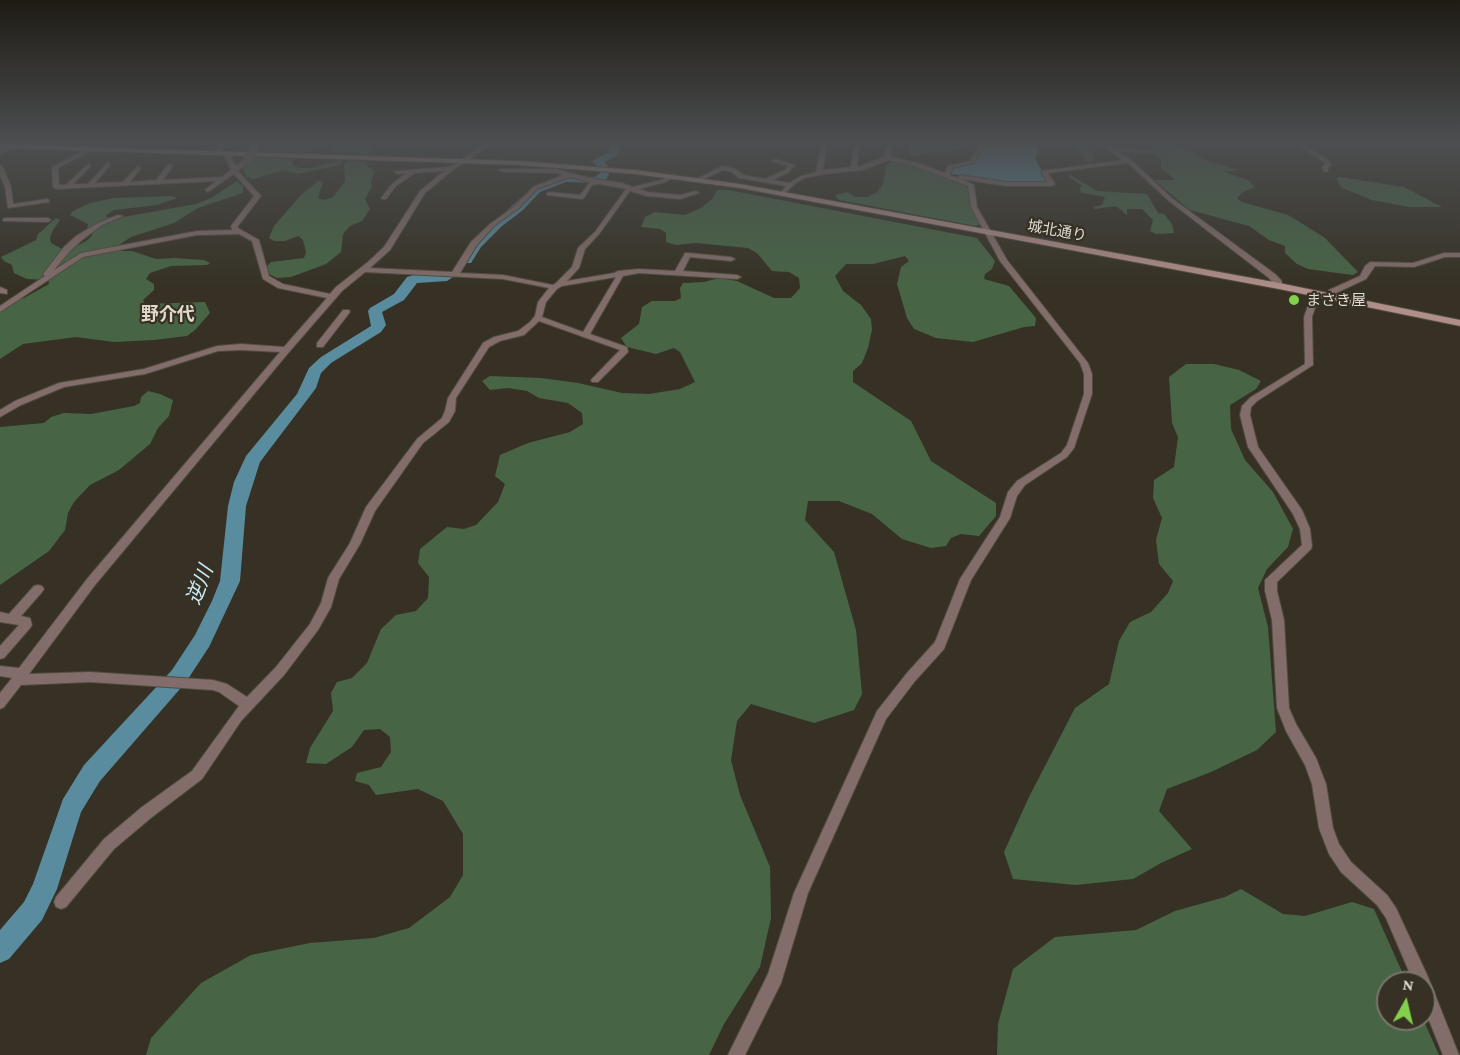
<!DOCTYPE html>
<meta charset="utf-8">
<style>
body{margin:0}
#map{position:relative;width:1460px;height:1055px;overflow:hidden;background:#363124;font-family:"Crimson Pro",serif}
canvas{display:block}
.north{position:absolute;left:1376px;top:971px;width:60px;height:60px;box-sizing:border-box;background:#363124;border:2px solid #7a756a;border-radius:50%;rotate:8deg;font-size:16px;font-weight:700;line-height:24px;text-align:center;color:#dfdbd4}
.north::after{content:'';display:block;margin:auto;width:21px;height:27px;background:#83d04f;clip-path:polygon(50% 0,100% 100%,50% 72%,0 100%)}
</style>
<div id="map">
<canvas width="1460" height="1055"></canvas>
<div class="north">N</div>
</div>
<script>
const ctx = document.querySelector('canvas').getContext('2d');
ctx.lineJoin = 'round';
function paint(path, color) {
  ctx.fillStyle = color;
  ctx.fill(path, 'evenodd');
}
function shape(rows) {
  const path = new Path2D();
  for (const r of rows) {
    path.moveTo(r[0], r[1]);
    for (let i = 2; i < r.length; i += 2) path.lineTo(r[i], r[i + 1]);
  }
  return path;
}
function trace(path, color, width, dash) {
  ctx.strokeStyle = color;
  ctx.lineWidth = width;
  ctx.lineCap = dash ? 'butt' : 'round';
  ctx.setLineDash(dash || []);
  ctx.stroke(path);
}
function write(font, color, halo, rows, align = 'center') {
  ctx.font = font + ' "Crimson Pro","Noto Sans JP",serif';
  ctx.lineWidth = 4.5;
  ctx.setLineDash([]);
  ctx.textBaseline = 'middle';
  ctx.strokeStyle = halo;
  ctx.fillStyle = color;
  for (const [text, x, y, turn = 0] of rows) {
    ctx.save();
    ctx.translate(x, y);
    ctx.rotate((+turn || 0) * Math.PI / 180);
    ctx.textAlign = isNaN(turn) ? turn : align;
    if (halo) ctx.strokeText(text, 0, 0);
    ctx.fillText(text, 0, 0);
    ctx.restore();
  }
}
paint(shape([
 [265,141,328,141,314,151,301,153,263,151,259,147],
 [340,141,375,141,375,143,373,151,366,154,331,151],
 [920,141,974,141,966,148,948,152,925,153,917,156,910,155,910,144,916,144],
 [1037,141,1094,141,1097,145,1087,147,1094,153,1094,158,1089,163,1074,147,1047,143,1038,144],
 [1159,142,1181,145,1209,162,1239,170,1225,172,1250,181,1255,187,1243,192,1237,198,1242,202,1288,215,1306,226,1325,238,1358,272,1353,275,1308,269,1297,264,1285,253,1285,246,1269,240,1249,226,1190,210,1154,180,1175,180,1161,168,1161,159,1154,154,1118,152,1105,143,1122,148,1151,149],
 [254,157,293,159,293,166,301,168,311,168,342,160,340,165,297,174,285,170,254,179,246,177,243,168],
 [347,161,366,162,368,167,375,171,371,182,372,187,365,199,370,209,362,221,350,226,343,234,341,252,326,264,291,277,277,278,269,274,266,267,271,262,304,258,306,252,303,240,298,236,285,241,274,241,269,238,274,226,300,196,318,181,323,182,318,198,323,200,332,198,345,181,344,165],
 [893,161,918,167,963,183,970,191,969,202,981,224,975,226,839,200,835,195,847,192,856,197,867,197,877,192,883,184,886,166],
 [1069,174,1097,191,1147,194,1158,213,1164,214,1172,224,1174,233,1156,234,1150,231,1153,220,1142,209,1127,209,1127,215,1116,206,1095,209,1093,207,1102,205,1105,197,1082,193,1079,189,1082,186,1069,177],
 [1340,177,1404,187,1442,207,1409,207,1372,200,1342,188,1336,178],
 [237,181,243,186,243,193,198,208,174,223,131,237,119,245,120,251,132,251,156,259,175,258,204,260,210,263,207,265,171,266,150,273,146,279,154,284,154,290,143,300,145,304,205,302,210,313,195,330,187,336,154,340,114,342,76,337,23,344,0,359,0,305,24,298,49,284,48,280,27,279,14,273,12,265,4,261,1,257,36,240,38,234,56,218,60,220,53,230,50,238,51,243,62,249,71,249,86,241,92,236,92,233,87,230,88,224,70,215,73,211,90,203,114,198,172,196,177,198,157,205,114,210,105,216,112,219,196,204,211,198],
 [717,190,729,190,977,238,995,261,992,269,985,274,984,279,1009,286,1036,318,1035,326,1024,327,973,342,936,338,914,329,907,318,897,284,901,267,909,261,905,256,873,264,846,264,835,276,843,291,861,305,871,319,872,330,868,348,862,363,853,371,853,382,911,421,931,461,996,503,996,516,979,536,961,534,951,538,946,546,931,548,902,539,872,514,839,501,808,501,805,520,834,552,856,630,862,694,854,710,814,723,751,704,737,721,731,760,740,795,770,867,771,918,760,967,724,1024,709,1055,146,1055,151,1038,201,983,251,955,310,943,374,938,409,928,450,897,463,875,463,834,443,801,418,789,376,795,369,785,355,781,357,773,381,767,391,752,390,737,380,729,364,730,352,747,326,764,306,763,310,748,333,711,331,693,337,682,352,678,367,663,381,629,396,615,416,611,428,598,429,577,418,563,420,549,447,527,464,529,476,525,498,502,505,484,495,476,500,455,528,443,570,432,583,424,582,413,568,403,539,398,527,391,508,388,490,390,482,381,490,376,541,378,578,383,622,393,649,394,680,389,695,382,680,352,674,348,656,354,627,347,621,338,639,324,642,307,652,301,675,301,681,298,680,288,683,283,704,282,719,278,737,281,774,298,791,298,800,288,799,278,789,272,772,271,757,253,748,248,696,243,676,245,666,242,666,233,660,229,641,227,645,217,655,212,685,215,701,208,713,198],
 [1186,364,1214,364,1239,370,1261,381,1256,389,1230,405,1231,429,1245,460,1273,492,1293,529,1288,547,1267,569,1258,588,1268,627,1276,732,1257,750,1211,772,1167,789,1159,811,1192,849,1161,863,1133,879,1076,885,1013,879,1004,852,1029,797,1075,708,1109,684,1119,641,1130,622,1151,612,1168,593,1173,581,1159,564,1156,540,1162,518,1153,498,1154,480,1174,467,1178,437,1172,423,1169,377],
 [148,391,160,394,173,400,169,416,158,428,150,444,119,470,90,485,74,502,68,513,65,530,49,551,0,585,0,427,44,423,51,417,64,413,91,414,134,406,140,403,141,397],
 [1241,889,1283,914,1305,916,1352,902,1374,909,1407,983,1388,983,1388,1019,1423,1019,1439,1055,997,1055,998,1024,1013,969,1055,937,1136,930,1175,911,1225,897]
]), '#476545');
paint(shape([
 [989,141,1035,141,1038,151,1035,158,1048,183,999,181,952,174,952,168,975,162]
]), '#598c9f');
paint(shape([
 [614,141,624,141,617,156,604,162,608,166,607,168,599,168,592,161,609,152,614,141],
 [605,169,610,172,606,180,596,183,566,182,540,192,523,210,502,226,481,247,471,263,463,263,461,260,472,242,532,188,565,176,595,177,605,169],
 [420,273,447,273,453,277,447,281,417,283,404,300,382,312,386,325,381,332,331,363,321,373,316,388,307,400,260,462,246,506,240,581,209,647,186,682,100,781,81,812,57,889,42,920,9,959,0,963,0,930,24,902,33,884,63,799,84,765,172,670,195,635,212,601,220,581,228,506,234,482,246,456,297,394,309,368,321,357,371,326,368,311,370,308,394,294,407,277,420,273]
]), '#598c9f');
const street = shape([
 [221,141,227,141,220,154,216,154,221,141],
 [489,141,497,141,453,170,425,193,390,250,370,268,452,272,471,242,490,224,515,206,533,187,563,175,557,173,502,172,499,170,500,169,557,169,589,178,622,183,633,187,661,180,673,174,676,176,675,177,665,182,639,189,648,192,680,195,696,191,699,193,680,199,647,196,630,191,599,234,585,249,579,268,567,281,614,273,618,271,639,269,675,271,685,253,688,253,731,257,735,259,731,261,690,257,683,271,737,275,741,277,737,279,639,273,623,276,590,334,627,347,628,352,598,382,592,382,591,380,620,350,539,321,524,335,500,341,489,347,456,398,455,411,449,422,423,443,375,511,360,544,339,579,331,607,318,630,284,675,241,721,202,779,152,817,114,849,66,907,61,909,56,907,54,902,56,897,104,839,142,807,192,771,239,706,219,692,213,690,90,682,21,685,4,707,0,709,0,693,12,678,0,676,0,666,19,668,87,579,280,352,241,350,218,351,145,374,64,387,21,405,0,417,0,410,15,401,59,383,144,369,217,346,241,344,284,347,327,298,278,288,263,279,252,241,239,234,197,235,83,257,0,312,0,306,45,276,43,274,64,247,76,236,98,223,118,215,123,216,102,225,82,240,70,251,54,270,81,253,197,231,232,230,231,226,254,196,234,174,208,192,205,190,206,189,216,181,56,189,53,187,52,167,89,148,94,149,58,168,59,185,66,185,88,164,90,165,90,167,73,184,88,184,108,162,111,164,95,183,123,182,138,166,141,168,130,182,156,180,168,165,170,164,173,166,163,180,222,177,231,170,225,156,228,152,233,153,231,156,236,166,245,159,249,159,249,161,238,171,261,196,238,226,238,228,259,240,269,276,283,284,330,294,336,287,368,262,384,247,420,191,444,171,415,173,396,186,386,199,382,199,381,198,392,184,406,173,397,174,394,172,395,171,450,167,489,141],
 [570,177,590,182,580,195,549,192,547,193,547,195,582,199,584,198,592,185,599,184,626,189,595,232,578,248,572,267,556,283,553,285,503,275,460,273,477,245,494,226,519,208,537,189,570,177],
 [365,272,503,279,549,288,538,302,535,316,530,322,518,331,494,337,483,343,448,398,445,411,442,418,417,439,366,507,350,543,328,578,321,603,310,624,276,667,247,697,227,684,213,680,90,672,29,674,95,585,289,352,342,291,365,272],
 [616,277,583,332,542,317,546,302,557,289,562,286,616,277],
 [822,141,828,141,823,170,852,167,851,165,855,141,861,141,857,165,858,167,884,157,888,141,894,141,890,157,918,163,945,173,948,166,970,161,982,141,988,141,974,163,953,168,950,175,958,178,959,176,961,175,1006,182,1047,182,1041,172,1042,171,1123,160,1094,141,1102,141,1131,160,1173,199,1275,274,1281,280,1283,286,1276,288,1269,278,1169,201,1128,163,1048,173,1055,184,1052,186,1006,186,961,179,974,185,977,207,1007,260,1088,363,1092,374,1092,394,1074,448,1067,457,1025,485,1017,496,1010,518,971,580,944,649,915,681,886,719,808,893,781,983,745,1055,728,1055,768,974,794,893,877,711,907,673,935,642,960,579,1000,517,1008,492,1017,481,1061,453,1067,445,1084,394,1084,374,1080,363,1000,261,971,207,968,186,914,166,888,160,863,170,824,174,805,178,797,182,782,196,779,194,786,186,739,178,732,172,723,170,700,181,695,180,722,166,736,169,743,175,765,179,785,170,788,166,773,162,772,161,775,159,795,165,789,172,773,180,789,183,801,176,816,172,822,141],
 [1291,141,1299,141,1328,160,1332,165,1328,168,1328,172,1323,171,1322,167,1325,164,1324,162,1291,141],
 [10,145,15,146,0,155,0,150,10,145],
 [0,165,3,167,11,187,13,204,47,199,49,200,49,202,8,208,5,187,0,175,0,165],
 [5,218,48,218,51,220,48,222,3,221,3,219,5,218],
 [1444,253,1460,253,1460,257,1445,257,1414,267,1375,266,1366,279,1336,293,1334,298,1331,298,1327,296,1329,290,1360,276,1365,266,1370,262,1413,263,1444,253],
 [0,287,7,290,7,294,0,293,0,287],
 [1313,291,1316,291,1320,293,1312,317,1313,365,1257,401,1251,407,1250,415,1258,447,1302,510,1310,529,1312,546,1311,549,1277,582,1277,591,1284,620,1289,708,1296,724,1316,758,1326,784,1333,828,1339,844,1351,862,1387,895,1396,908,1428,977,1459,1055,1443,1055,1424,1008,1424,983,1414,983,1386,918,1377,905,1341,872,1329,854,1319,828,1312,784,1305,765,1286,731,1277,708,1272,620,1265,591,1265,580,1302,545,1300,529,1293,514,1248,447,1240,415,1242,406,1251,397,1305,364,1304,317,1313,291],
 [343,310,349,310,350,312,323,347,317,347,317,343,343,310],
 [38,585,42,586,44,589,42,592,21,616,30,618,32,625,30,628,4,658,0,659,0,646,19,625,0,622,0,612,9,614,34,586,38,585]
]);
const secondary = shape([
 [0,144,519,161,635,170,740,184,1279,283,1460,320,1460,326,1279,289,740,188,635,174,519,165,0,148,0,144]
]);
trace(street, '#514c40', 2);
trace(secondary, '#514c40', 2);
paint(street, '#826d6a');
paint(secondary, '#b08e89');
const streetBridge = shape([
 [247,160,256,146]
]);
trace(streetBridge, '#514c40', 8, []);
trace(streetBridge, '#826d6a', 7);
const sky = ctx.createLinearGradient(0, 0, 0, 289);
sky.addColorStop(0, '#1e1b14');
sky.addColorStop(0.49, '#4c4e50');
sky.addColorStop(1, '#4c4e5000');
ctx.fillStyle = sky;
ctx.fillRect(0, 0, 1460, 289);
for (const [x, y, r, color] of [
 [1294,300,6,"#83d04f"]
]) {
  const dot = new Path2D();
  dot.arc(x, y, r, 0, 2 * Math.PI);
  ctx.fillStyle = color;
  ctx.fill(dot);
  trace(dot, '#363124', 2);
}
write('15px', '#dfdbd4', '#363124', [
 ["城北通り",1057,231,10]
]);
write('15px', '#dfdbd4', '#363124', [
 ["まさき屋",1306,300]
], 'left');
write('bold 18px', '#e1dacb', '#363124', [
 ["野介代",168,314]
]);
write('italic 20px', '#cbebf6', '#363124', [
 ["逆川",200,585,-69]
]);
</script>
